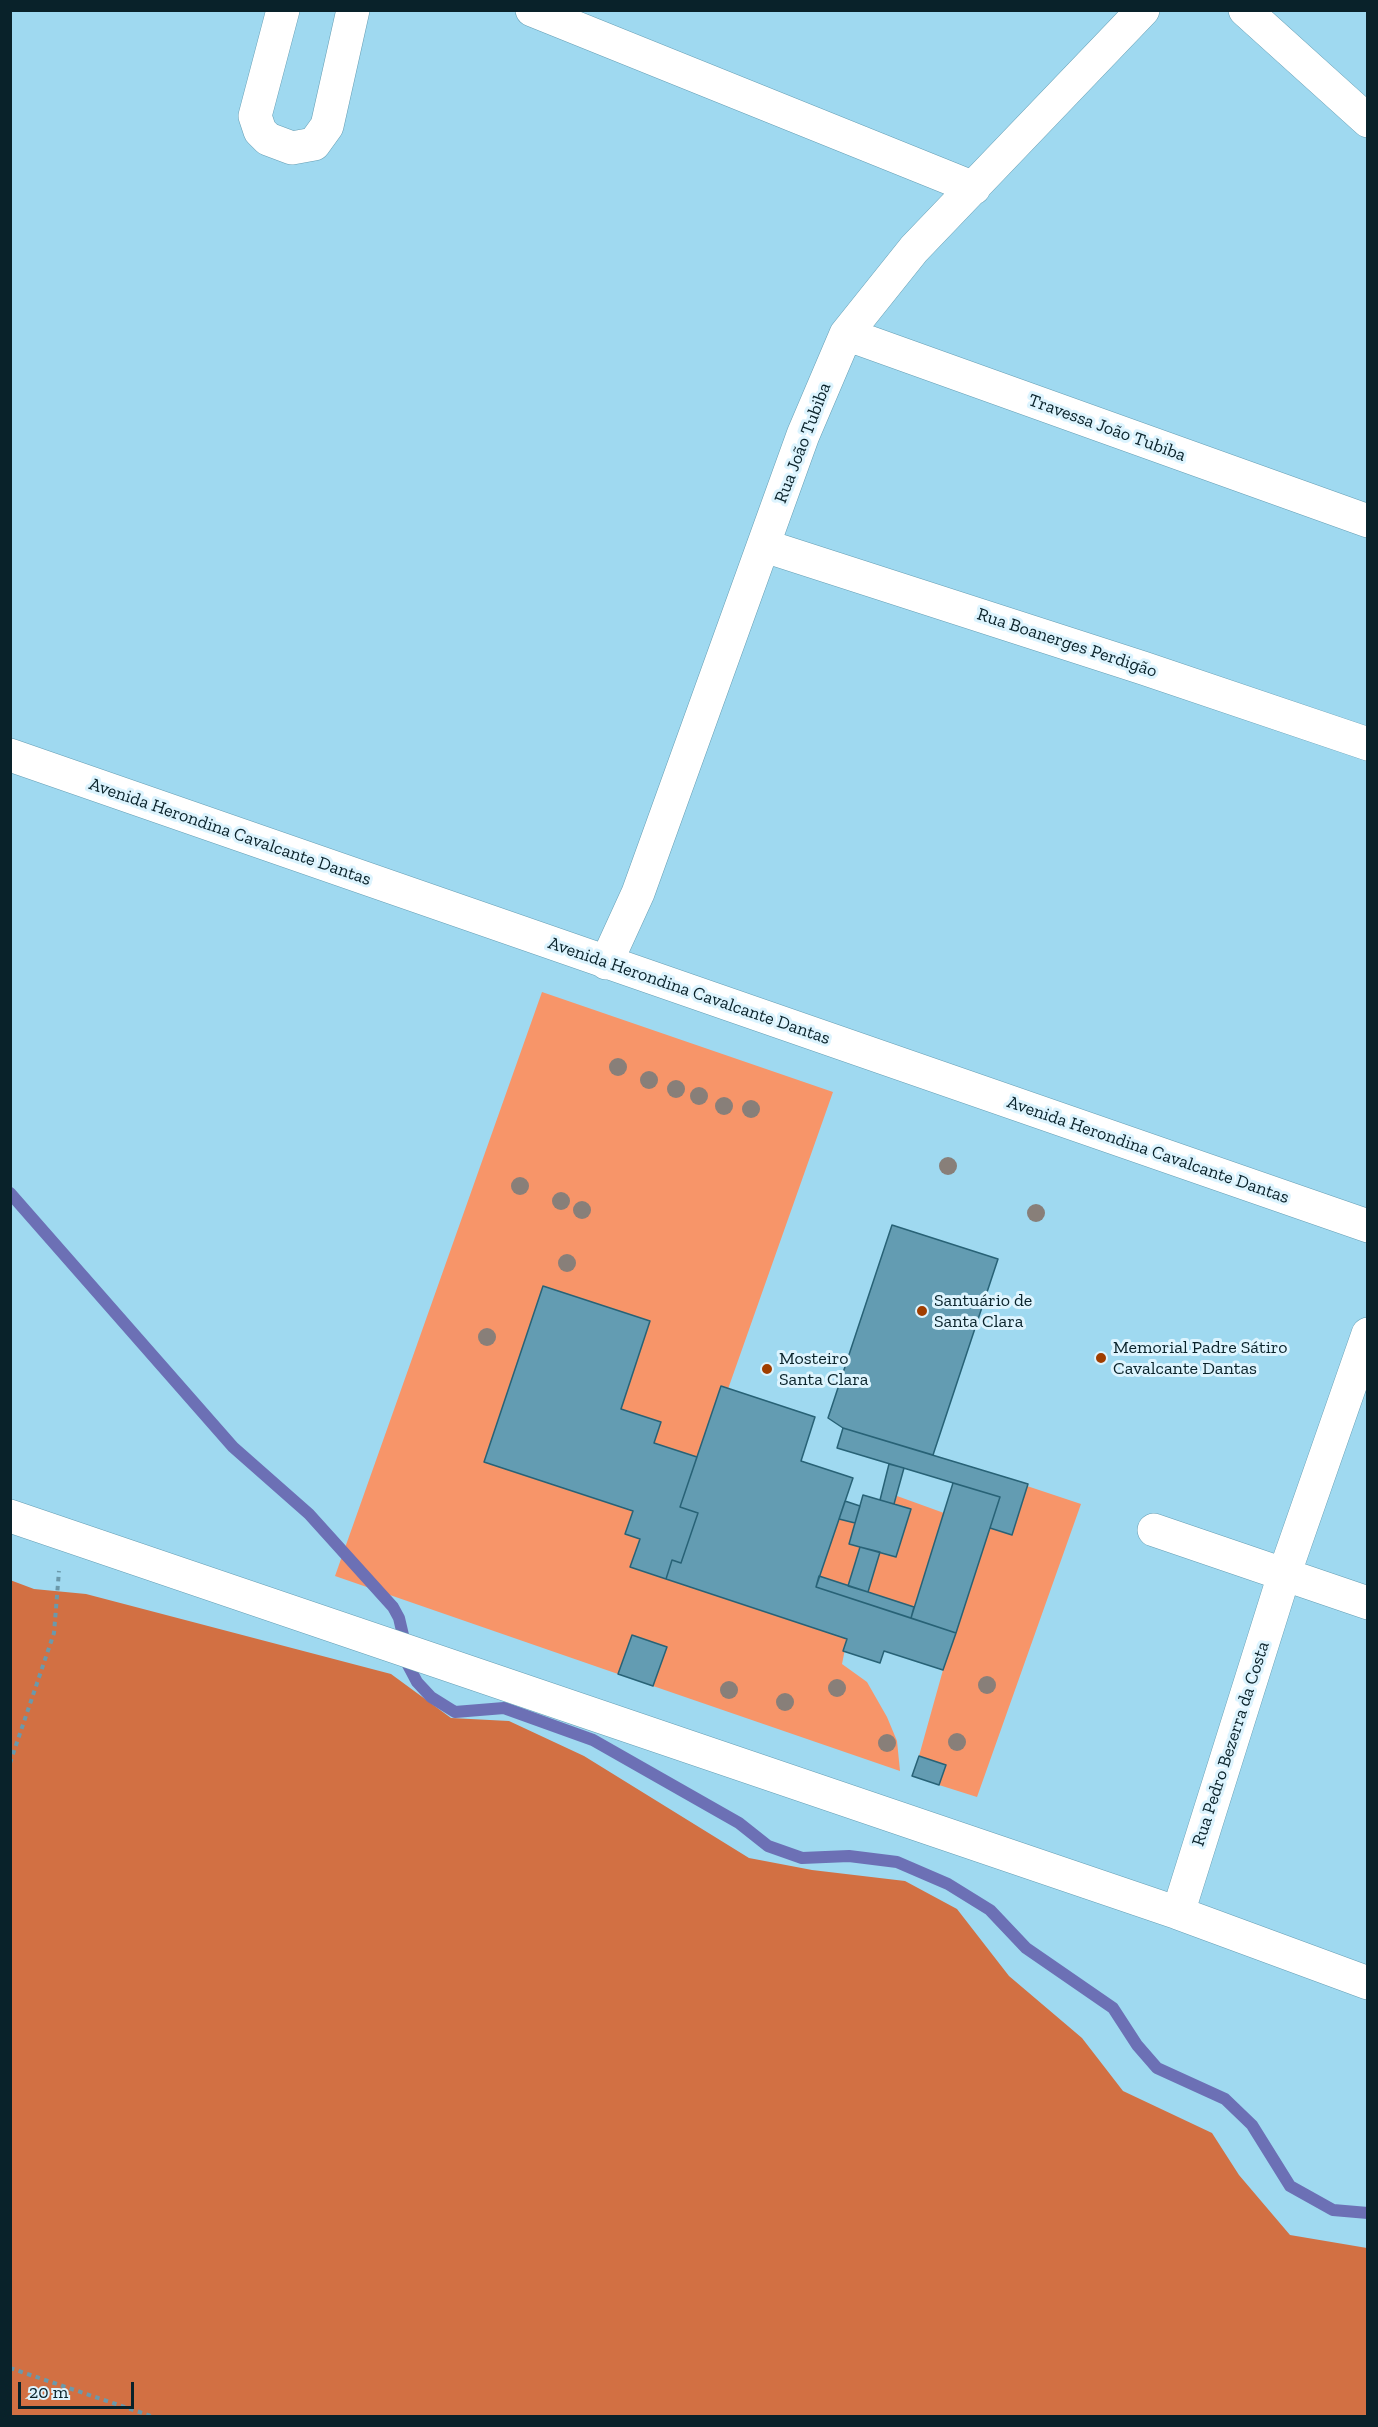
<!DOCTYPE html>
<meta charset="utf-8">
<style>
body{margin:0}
#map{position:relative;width:1378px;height:2427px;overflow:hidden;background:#9fd9f0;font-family:"Zilla Slab",serif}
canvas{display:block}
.frame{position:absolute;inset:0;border:12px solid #09222a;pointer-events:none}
.scale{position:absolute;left:18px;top:2382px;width:116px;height:27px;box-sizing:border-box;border:3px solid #09222a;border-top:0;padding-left:8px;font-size:18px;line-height:21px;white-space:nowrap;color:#09222a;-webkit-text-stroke:4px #ddf4fe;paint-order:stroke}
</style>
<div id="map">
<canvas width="1378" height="2427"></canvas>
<div class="frame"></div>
<div class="scale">20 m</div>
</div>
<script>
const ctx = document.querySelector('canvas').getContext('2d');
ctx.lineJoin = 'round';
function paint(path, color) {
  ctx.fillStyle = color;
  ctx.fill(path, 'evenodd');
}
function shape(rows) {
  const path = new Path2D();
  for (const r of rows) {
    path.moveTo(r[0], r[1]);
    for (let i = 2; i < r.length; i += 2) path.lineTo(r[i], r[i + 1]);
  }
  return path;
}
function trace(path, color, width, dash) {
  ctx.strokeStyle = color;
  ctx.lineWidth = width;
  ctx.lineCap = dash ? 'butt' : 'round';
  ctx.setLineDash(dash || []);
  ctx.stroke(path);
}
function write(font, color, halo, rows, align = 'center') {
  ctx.font = font + ' "Zilla Slab",serif';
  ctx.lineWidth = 6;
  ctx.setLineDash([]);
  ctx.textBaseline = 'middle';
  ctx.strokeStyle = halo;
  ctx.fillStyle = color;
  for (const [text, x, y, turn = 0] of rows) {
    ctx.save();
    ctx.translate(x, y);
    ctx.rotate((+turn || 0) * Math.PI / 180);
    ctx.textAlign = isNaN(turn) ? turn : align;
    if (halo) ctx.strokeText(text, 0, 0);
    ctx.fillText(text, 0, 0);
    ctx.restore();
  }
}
paint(shape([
 [542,992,833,1092,728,1389,721,1387,697,1457,654,1443,661,1422,621,1409,650,1321,543,1286,484,1462,633,1511,640,1539,630,1567,847,1639,842,1664,867,1682,887,1717,897,1741,900,1771,653,1686,667,1647,632,1635,618,1674,335,1576],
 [1027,1486,1081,1504,977,1797,939,1785,946,1765,919,1756,943,1670,990,1528,1012,1534],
 [897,1496,944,1513,914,1607,868,1592,880,1552,896,1557,911,1509,894,1504],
 [839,1519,855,1523,849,1544,860,1547,848,1586,819,1576]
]), '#f79569');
paint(shape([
 [10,1580,34,1589,86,1594,391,1674,451,1718,509,1721,584,1756,749,1858,812,1870,905,1881,957,1909,1009,1976,1082,2038,1123,2091,1212,2133,1239,2175,1290,2235,1367,2248,1367,2416,11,2416]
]), '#d27043');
trace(shape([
 [10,1193,233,1447,309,1514,393,1607,399,1618,403,1635],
 [408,1665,417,1682,431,1697,455,1712,504,1708,593,1740,739,1823,768,1846,802,1858,849,1856,897,1862,948,1884,990,1910,1026,1948,1113,2008,1137,2045,1157,2068,1225,2099,1252,2125,1290,2186,1333,2210,1368,2213]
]), '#6c70b5', 12);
const building = shape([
 [892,1225,998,1259,933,1455,843,1428,828,1418,892,1225],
 [543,1286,650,1321,621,1409,661,1422,654,1443,697,1457,680,1507,698,1513,681,1563,672,1560,666,1579,630,1567,640,1539,625,1534,633,1511,484,1462,543,1286],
 [721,1386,815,1417,801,1461,853,1478,816,1587,956,1633,943,1670,884,1651,880,1663,843,1651,847,1639,666,1579,672,1560,681,1563,698,1513,680,1507,721,1386],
 [843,1428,1028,1484,1012,1535,990,1528,1000,1497,837,1448,843,1428],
 [889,1464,904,1468,894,1504,880,1500,889,1464],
 [953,1483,1000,1497,956,1633,911,1618,953,1483],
 [863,1495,911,1509,896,1557,849,1544,863,1495],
 [845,1501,860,1506,855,1523,839,1519,845,1501],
 [860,1547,880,1552,868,1592,848,1586,860,1547],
 [819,1576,914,1607,911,1618,816,1587,819,1576],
 [632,1635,667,1647,653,1686,618,1674,632,1635],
 [919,1756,946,1765,939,1785,912,1776,919,1756]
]);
paint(building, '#639cb2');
trace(building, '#286276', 1.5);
const street = shape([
 [283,10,255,116,260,131,268,139,292,148,314,144,327,126,353,10],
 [532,10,974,188],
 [1245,10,1368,121],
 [846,334,1368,521],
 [765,546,1143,668,1368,744],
 [10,755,1368,1226],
 [606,963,638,893,803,435,846,334,914,249,1143,10],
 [10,1516,1178,1913,1368,1983],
 [1154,1530,1368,1603],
 [1178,1913,1284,1575,1368,1334]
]);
trace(street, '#659eb4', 34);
trace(shape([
 [10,1763,54,1633,59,1571],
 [10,2368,151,2416]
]), '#6b99ab', 4, [4.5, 4.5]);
trace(street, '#fff', 33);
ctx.fillStyle = '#887f79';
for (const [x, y] of [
 [618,1067],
 [649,1080],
 [676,1089],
 [699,1096],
 [724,1106],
 [751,1109],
 [948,1166],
 [520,1186],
 [561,1201],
 [582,1210],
 [1036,1213],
 [567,1263],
 [487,1337],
 [987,1685],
 [837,1688],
 [729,1690],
 [785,1702],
 [957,1742],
 [887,1743]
]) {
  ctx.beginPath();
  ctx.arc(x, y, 9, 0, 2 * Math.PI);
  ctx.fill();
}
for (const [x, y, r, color] of [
 [922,1311,6,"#a03e00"],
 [1101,1358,6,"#a03e00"],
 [767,1369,6,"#a03e00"]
]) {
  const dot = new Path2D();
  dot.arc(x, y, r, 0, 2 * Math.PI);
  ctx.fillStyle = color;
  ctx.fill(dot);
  trace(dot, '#ddf4fe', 2);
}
write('18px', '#09222a', '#ddf4fe', [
 ["Travessa João Tubiba",1107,428,20],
 ["Rua João Tubiba",803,443,-69],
 ["Rua Boanerges Perdigão",1067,643,18],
 ["Avenida Herondina Cavalcante Dantas",230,832,19],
 ["Avenida Herondina Cavalcante Dantas",689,991,19],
 ["Avenida Herondina Cavalcante Dantas",1148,1150,19],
 ["Rua Pedro Bezerra da Costa",1231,1744,-72]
]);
write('18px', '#09222a', '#ddf4fe', [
 ["Santuário de",934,1301],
 ["Santa Clara",934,1322],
 ["Memorial Padre Sátiro",1113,1348],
 ["Cavalcante Dantas",1113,1369],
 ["Mosteiro",779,1359],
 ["Santa Clara",779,1380]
], 'left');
</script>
